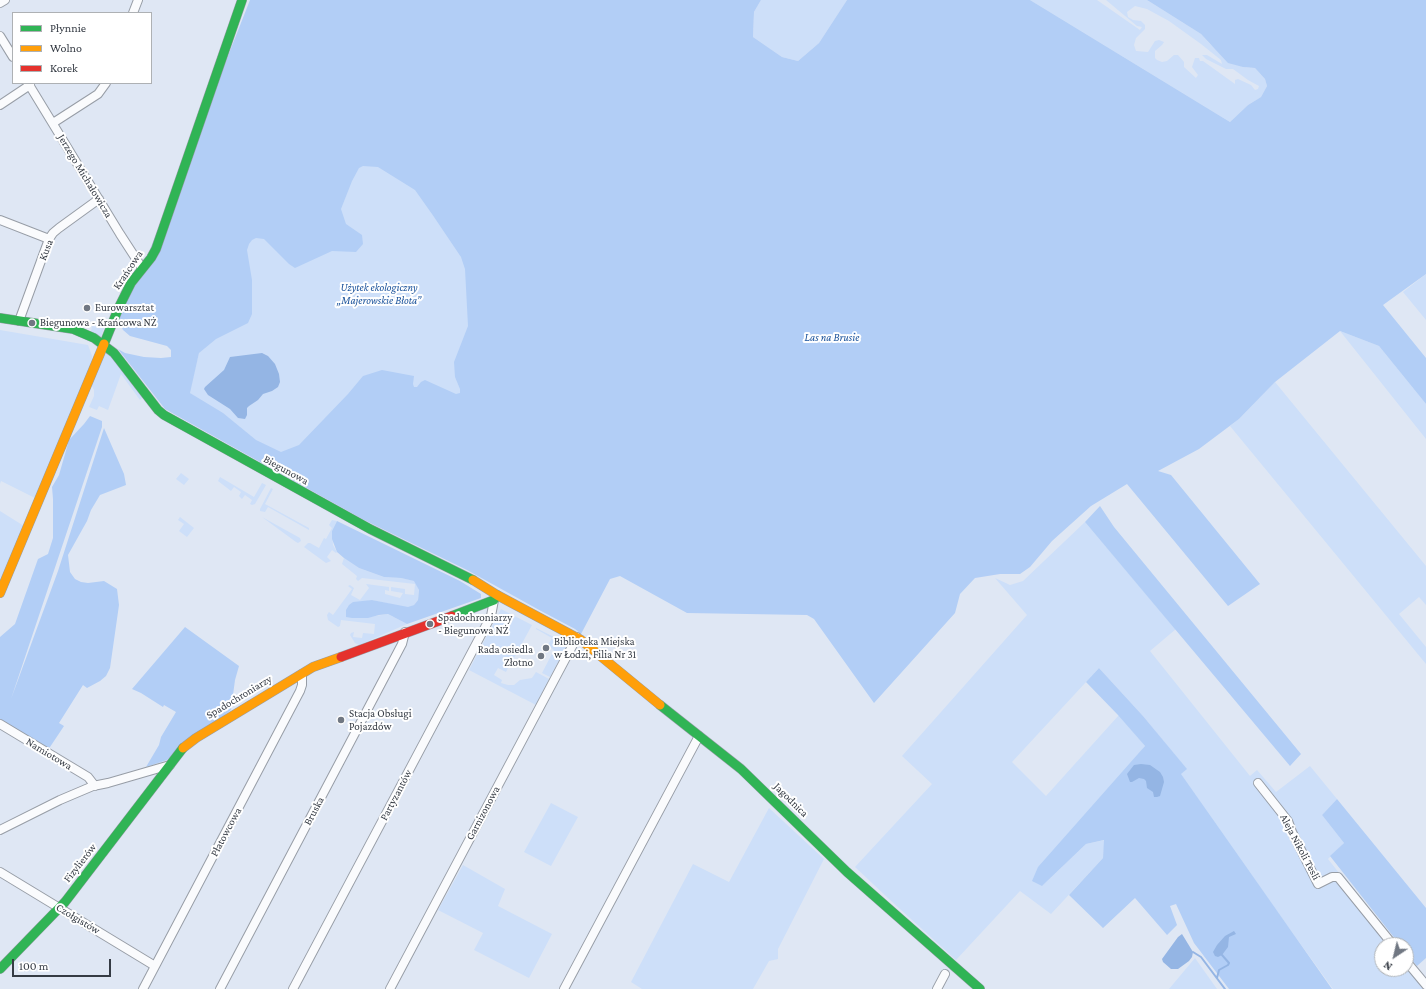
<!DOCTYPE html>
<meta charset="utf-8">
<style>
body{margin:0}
#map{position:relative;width:1426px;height:989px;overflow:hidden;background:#dfe7f4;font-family:"Crimson Pro",serif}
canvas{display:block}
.legend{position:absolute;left:12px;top:12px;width:140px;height:72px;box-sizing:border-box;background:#fff;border:1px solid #aeb1b4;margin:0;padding:5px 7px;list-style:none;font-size:12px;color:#353b44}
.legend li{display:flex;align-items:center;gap:8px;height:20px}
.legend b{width:20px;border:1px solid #aeb1b4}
.north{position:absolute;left:1374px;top:937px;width:40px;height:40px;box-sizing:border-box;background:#fff;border:1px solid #aeb1b4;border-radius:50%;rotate:215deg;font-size:11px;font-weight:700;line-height:16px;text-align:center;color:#353b44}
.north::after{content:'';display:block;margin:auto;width:14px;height:18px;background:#707782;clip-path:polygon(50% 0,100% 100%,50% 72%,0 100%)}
.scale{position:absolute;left:12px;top:959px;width:99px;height:18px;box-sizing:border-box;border:2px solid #353b44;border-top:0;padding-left:5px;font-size:12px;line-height:14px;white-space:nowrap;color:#353b44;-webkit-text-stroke:3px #fff;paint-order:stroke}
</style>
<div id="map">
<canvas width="1426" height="989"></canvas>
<ul class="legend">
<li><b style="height:5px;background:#30b455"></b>Płynnie</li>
<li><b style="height:5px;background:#ff9f0a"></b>Wolno</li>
<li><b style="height:5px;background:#e5322d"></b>Korek</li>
</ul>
<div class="north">N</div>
<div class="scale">100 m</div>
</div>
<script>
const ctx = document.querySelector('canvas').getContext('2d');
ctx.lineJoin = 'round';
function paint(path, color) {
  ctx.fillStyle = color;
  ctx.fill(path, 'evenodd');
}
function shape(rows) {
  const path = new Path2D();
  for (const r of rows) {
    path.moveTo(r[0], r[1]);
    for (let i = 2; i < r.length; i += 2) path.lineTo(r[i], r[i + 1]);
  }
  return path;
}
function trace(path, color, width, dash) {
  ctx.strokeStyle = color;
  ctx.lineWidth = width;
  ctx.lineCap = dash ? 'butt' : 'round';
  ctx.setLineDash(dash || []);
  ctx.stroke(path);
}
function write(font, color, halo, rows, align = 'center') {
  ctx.font = font + ' "Crimson Pro",serif';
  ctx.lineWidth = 4;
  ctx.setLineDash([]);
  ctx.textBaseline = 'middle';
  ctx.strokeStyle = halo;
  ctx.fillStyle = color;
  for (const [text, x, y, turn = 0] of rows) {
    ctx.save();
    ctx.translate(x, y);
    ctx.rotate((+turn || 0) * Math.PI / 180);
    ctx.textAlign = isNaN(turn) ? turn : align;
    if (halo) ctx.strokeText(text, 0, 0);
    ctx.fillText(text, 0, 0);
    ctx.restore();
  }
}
paint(shape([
 [761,0,847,0,819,43,798,61,782,57,753,37,754,12],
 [1030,0,1097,0,1140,30,1142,27,1137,26,1106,0,1147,0,1201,34,1210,44,1243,67,1255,68,1265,79,1267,86,1261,97,1248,105,1230,122],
 [1135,6,1147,9,1169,21,1201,44,1221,60,1222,64,1207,55,1202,55,1206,59,1226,69,1233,69,1248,80,1259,86,1258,89,1255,90,1251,85,1238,79,1235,80,1235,84,1203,61,1200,61,1199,58,1195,58,1192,67,1198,75,1196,78,1184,67,1184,62,1178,55,1174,55,1167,61,1162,62,1157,60,1155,58,1155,51,1162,45,1164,42,1159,40,1155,41,1148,52,1136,51,1134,45,1136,38,1145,29,1145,25,1141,21,1133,20,1128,17,1127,12],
 [356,155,397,156,482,247,467,403,294,471,190,393,190,389,199,353,237,239],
 [1426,274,1426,320,1403,292],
 [92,326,104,328,101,337,91,332],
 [0,330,88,345,92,356,91,368,35,498,1,481,0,484],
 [1340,331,1379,346,1426,404,1426,439],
 [104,353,109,353,143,396,141,399,140,400,121,374,108,410,99,406,97,410,89,407,94,396,94,390,91,384],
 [1275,382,1426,566,1426,605,1419,597,1399,614,1426,647,1426,664,1230,426,1239,419],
 [181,473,189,479,184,485,176,479],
 [220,477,254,497,262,483,266,485,255,504,252,505,250,504,252,500,245,495,242,499,239,496,241,492,234,487,231,491,218,481],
 [271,488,273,489,265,504,309,528,309,530,268,507,265,512,260,511,260,509],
 [0,511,24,526,0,581],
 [180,517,194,528,187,537,179,531,184,524,178,520],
 [262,517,300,538,301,541,298,543,296,542],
 [332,520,337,521,332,531,333,545,337,552,336,553,332,550,327,557,331,561,326,563,304,547,308,543,310,543,319,548,324,538,326,539,332,528,329,525],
 [1085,522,1176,629,1150,651,1250,776,1257,770,1276,792,1310,766,1337,799,1322,815,1344,843,1328,859,1396,945,1382,945,1382,969,1406,969,1406,958,1426,984,1426,989,1333,989,1248,871,1180,774,1186,769,1143,716,1099,668,1012,762,1046,796,1119,715,1145,746,1042,886,1086,844,1105,840,1103,858,1051,914,1020,891,956,960,889,899,855,867,932,784,902,756,1027,615,995,578,1010,585,1023,581],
 [344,558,359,568,384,577,401,578,415,581,419,590,418,600,414,605,408,608,372,600,364,602,363,618,388,614,407,624,359,645,355,643,350,635,351,633,354,632,353,637,362,638,363,633,374,634,375,624,341,620,340,626,338,627,328,620,327,615,329,612,333,615,352,589,348,586,350,585,354,588,351,595,360,600,369,588,366,584,389,587,389,591,385,590,385,594,400,598,403,593,391,591,391,587,405,589,405,594,414,595,415,584,362,578,358,581,356,579,357,576,342,564],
 [501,609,532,625,513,660,508,657,506,662,510,664,506,672,498,668,494,675,502,680,501,683,508,685,514,685,520,680,532,678,536,672,549,679,536,705,469,670],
 [536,628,568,644,550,677,542,673,554,650,548,645,552,638,536,629],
 [551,803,578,817,551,866,524,852],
 [769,808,824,859,778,949,778,959,769,961,753,989,642,989,631,982,693,864,729,882],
 [463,865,505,889,498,906,552,934,529,978,474,950,483,933,438,910],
 [1195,958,1217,989,1169,989]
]), '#cddff9');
paint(shape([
 [250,0,761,0,754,12,753,37,782,57,798,61,819,43,847,0,1030,0,1230,122,1248,105,1261,97,1267,86,1265,79,1255,68,1243,67,1228,63,1201,34,1147,0,1426,0,1426,274,1383,305,1426,358,1426,404,1379,346,1340,331,1275,382,1239,419,1199,449,1158,471,1171,475,1260,584,1228,606,1127,484,1091,506,1052,541,1030,567,1020,574,1000,574,975,578,960,594,955,613,874,703,814,619,807,615,687,613,620,576,610,579,581,634,575,629,541,611,467,570,364,520,165,409,118,349,125,353,144,357,161,358,171,357,171,350,167,346,130,336,123,330,118,318,138,279,211,99],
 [363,166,378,167,415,190,432,214,461,257,465,269,468,326,454,362,455,377,460,389,460,393,456,394,425,380,421,382,417,387,414,387,413,384,414,376,382,370,363,376,348,394,299,445,281,452,256,440,223,413,190,393,199,353,216,339,248,323,252,314,252,280,247,250,249,244,252,240,256,238,264,239,289,264,295,268,332,251,356,252,363,244,362,235,346,224,341,209,352,181,359,168],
 [90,416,102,421,102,427,11,699,58,571,104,428,124,474,126,485,100,495,91,510,87,521,68,555,70,572,75,579,81,582,88,583,104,581,117,589,119,605,110,668,106,676,100,681,87,688,83,685,59,723,64,726,48,750,0,720,0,637,15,624,38,559,48,554,53,538,53,499,52,487,59,475,69,440,84,424],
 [1100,506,1114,527,1301,754,1290,766,1085,522],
 [337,521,460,581,481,594,481,598,407,624,388,614,379,615,368,618,352,618,346,617,346,610,349,605,353,602,372,600,408,607,414,605,418,600,419,590,414,581,401,578,384,577,359,568,344,558,337,552,332,539,332,531],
 [185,627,239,666,235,680,231,710,167,760,146,767,159,745,161,737,176,712,164,705,163,707,141,693,132,689],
 [1099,668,1143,716,1187,769,1181,774,1332,989,1229,989,1194,943,1176,904,1170,906,1177,925,1167,935,1135,898,1103,928,1069,895,1103,858,1104,840,1086,844,1042,886,1032,881,1038,867,1145,746,1118,715,1086,682],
 [1337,799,1426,908,1426,958,1417,966,1406,953,1406,945,1400,945,1330,856,1344,843,1322,815]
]), '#b2cef6');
paint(shape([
 [262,353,268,356,275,364,279,374,280,382,278,387,272,391,263,394,258,400,249,406,247,408,247,415,245,419,238,418,230,409,208,395,204,389,205,387,224,370,230,357],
 [1141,764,1150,765,1160,772,1163,777,1164,782,1160,796,1157,797,1154,797,1153,792,1147,788,1146,781,1144,779,1139,778,1132,782,1130,782,1127,774,1134,765],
 [1234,931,1236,934,1229,937,1228,947,1222,955,1218,957,1215,956,1213,952,1217,945,1225,936],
 [1182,934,1193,952,1192,957,1189,961,1178,969,1171,969,1163,962,1162,959,1178,937]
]), '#94b5e4');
trace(shape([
 [1193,952,1201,957,1225,989],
 [1217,978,1219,970,1228,965,1229,963,1222,955]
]), '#94b5e4', 2);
const street = shape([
 [0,3,5,0],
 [133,13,138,0],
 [0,36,13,57],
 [28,83,120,234,142,268],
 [0,105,30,85],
 [53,123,98,94,106,83],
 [0,220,49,239],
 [19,321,49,239,53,233,59,228,99,199],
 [0,724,88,777,95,786],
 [1258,783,1288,821,1292,832,1318,884,1332,877,1338,877,1393,945],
 [0,830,60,800,93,786,108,783,170,765],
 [0,872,155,966],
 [1406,961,1426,985],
 [143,989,300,691,302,685,302,674],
 [220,989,402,644,405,632],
 [293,989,491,616,494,600],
 [390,989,577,637],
 [564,989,699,736],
 [937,989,945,974]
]);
const fast = shape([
 [0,318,73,329,94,338,114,353,158,410,164,415,370,529,473,580],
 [104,344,119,307,131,283,151,258,156,249,242,0],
 [452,616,494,600,497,595],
 [660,705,741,769,847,872,980,989],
 [0,969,65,902,183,748]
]);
const slow = shape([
 [473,580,497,595,581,640,660,705],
 [0,593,104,344],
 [183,748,196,738,313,667,341,657]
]);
const jam = shape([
 [341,657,452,616]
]);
trace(street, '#979da6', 10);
trace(fast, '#979da6', 10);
trace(slow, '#979da6', 10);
trace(jam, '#979da6', 10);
trace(street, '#fafbfd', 8);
trace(fast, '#30b455', 9);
trace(slow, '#ff9f0a', 9);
trace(jam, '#e5322d', 9);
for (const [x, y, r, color] of [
 [87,308,4,"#707782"],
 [32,323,4,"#707782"],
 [430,624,4,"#707782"],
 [546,648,4,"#707782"],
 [541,656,4,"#707782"],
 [341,720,4,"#707782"]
]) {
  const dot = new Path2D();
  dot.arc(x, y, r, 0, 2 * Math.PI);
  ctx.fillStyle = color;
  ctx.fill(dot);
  trace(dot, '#fff', 1.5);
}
write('11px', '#353b44', '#fff', [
 ["Jerzego Michałowicza",85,176,59],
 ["Kusa",46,250,-68],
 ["Krańcowa",128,270,-56],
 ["Biegunowa",286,470,29],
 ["Spadochroniarzy",239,697,-31],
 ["Namiotowa",49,754,31],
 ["Partyzantów",396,795,-62],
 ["Jagodnica",791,800,45],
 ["Bruska",314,811,-62],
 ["Garnizonowa",483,813,-62],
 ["Płatowcowa",226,832,-62],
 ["Aleja Nikoli Tesli",1300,847,62],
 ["Fizylierów",80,863,-52],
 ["Czołgistów",78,919,31]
]);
write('italic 11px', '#19519a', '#fff', [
 ["Użytek ekologiczny",379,288],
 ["„Majerowskie Błota”",379,301],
 ["Las na Brusie",832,338]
]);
write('11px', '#353b44', '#fff', [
 ["Eurowarsztat",95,308],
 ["Biegunowa - Krańcowa NŻ",40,323],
 ["Spadochroniarzy",438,618],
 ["- Biegunowa NŻ",438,631],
 ["Biblioteka Miejska",554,642],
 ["w Łodzi, Filia Nr 31",554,655],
 ["Rada osiedla",533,650,"right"],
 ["Złotno",533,663,"right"],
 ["Stacja Obsługi",349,714],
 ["Pojazdów",349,727]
], 'left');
</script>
